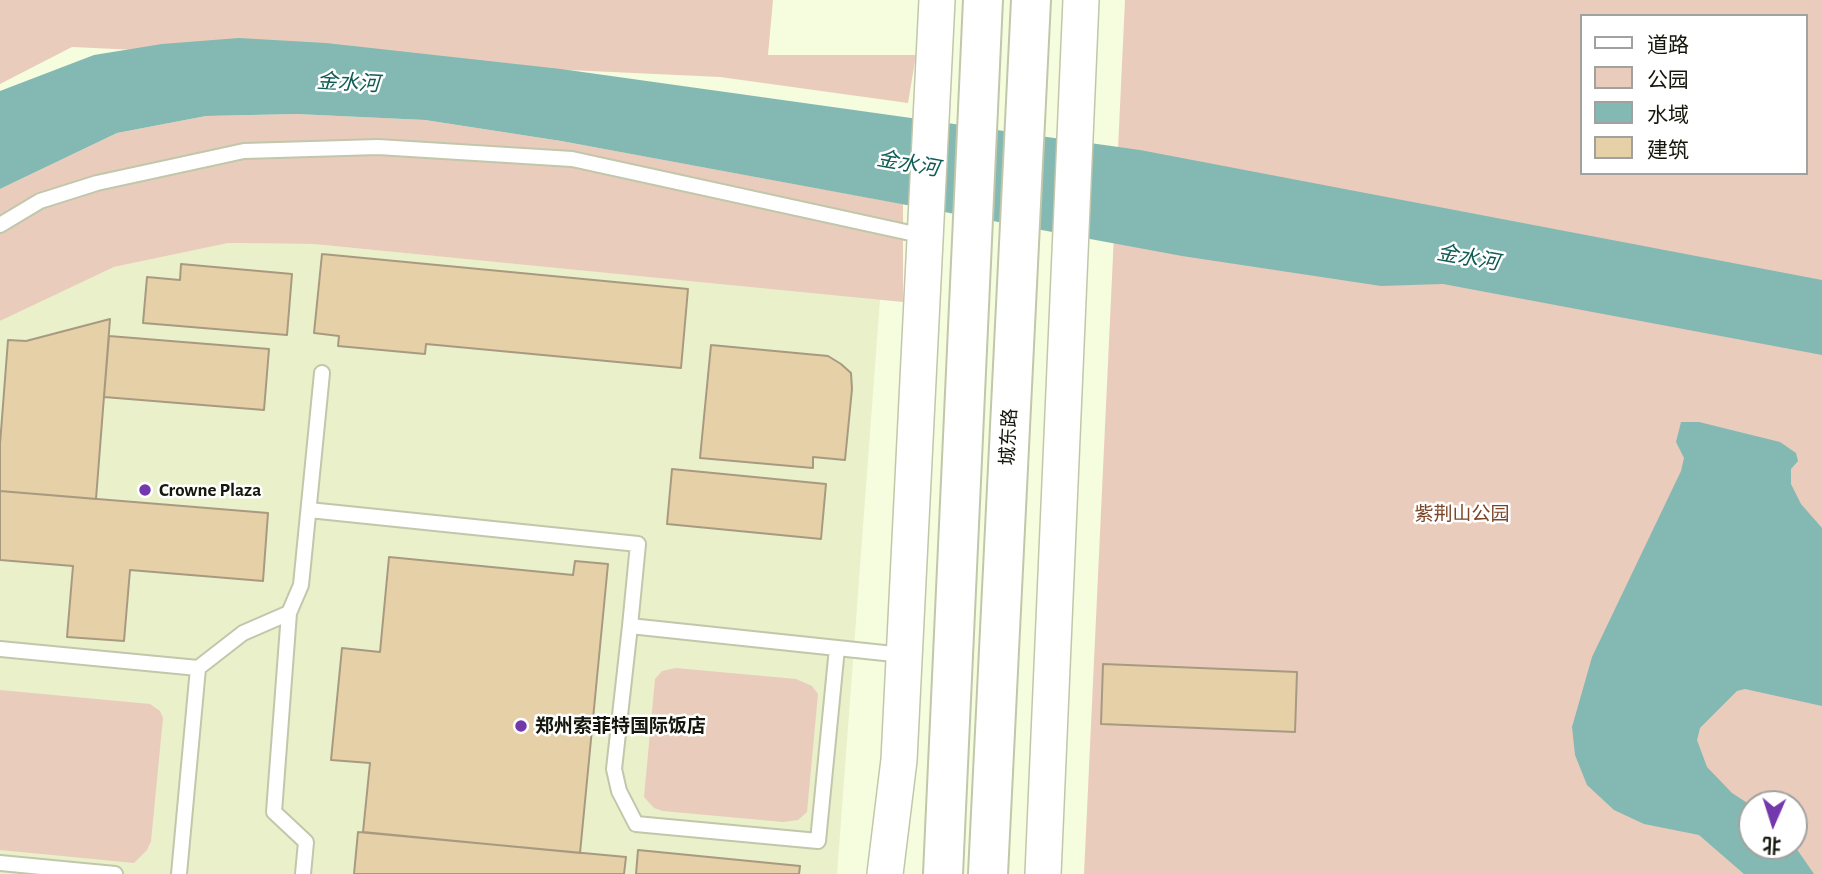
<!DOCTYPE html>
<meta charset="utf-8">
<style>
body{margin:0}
#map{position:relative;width:1822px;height:874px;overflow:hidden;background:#f6fcde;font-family:"Alegreya Sans","Noto Sans SC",sans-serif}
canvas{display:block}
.legend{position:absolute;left:1580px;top:14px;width:228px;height:161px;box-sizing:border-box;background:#fff;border:2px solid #a1a29e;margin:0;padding:9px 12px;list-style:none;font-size:21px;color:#15170c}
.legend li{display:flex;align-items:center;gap:14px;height:35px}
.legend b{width:35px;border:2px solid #a1a29e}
.north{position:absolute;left:1738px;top:790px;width:70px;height:70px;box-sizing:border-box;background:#fff;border:2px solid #a1a29e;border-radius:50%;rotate:183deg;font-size:19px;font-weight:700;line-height:28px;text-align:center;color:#15170c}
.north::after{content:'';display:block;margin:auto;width:24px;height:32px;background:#7438ad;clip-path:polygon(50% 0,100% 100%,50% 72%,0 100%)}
</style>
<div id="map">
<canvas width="1822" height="874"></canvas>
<ul class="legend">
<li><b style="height:9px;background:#fff"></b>道路</li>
<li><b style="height:19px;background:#eaccbd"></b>公园</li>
<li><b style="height:19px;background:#83b9b2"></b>水域</li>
<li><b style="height:19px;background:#e6d0a8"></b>建筑</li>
</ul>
<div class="north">北</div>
</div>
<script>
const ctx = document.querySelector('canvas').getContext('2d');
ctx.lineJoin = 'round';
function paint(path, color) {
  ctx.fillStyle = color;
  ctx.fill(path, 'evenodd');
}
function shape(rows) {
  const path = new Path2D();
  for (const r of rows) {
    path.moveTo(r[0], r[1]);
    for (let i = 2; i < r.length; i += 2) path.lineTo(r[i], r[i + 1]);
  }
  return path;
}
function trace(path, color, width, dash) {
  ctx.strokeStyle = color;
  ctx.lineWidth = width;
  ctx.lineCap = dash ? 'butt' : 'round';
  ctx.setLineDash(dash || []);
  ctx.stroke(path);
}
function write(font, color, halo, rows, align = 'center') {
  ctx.font = font + ' "Alegreya Sans","Noto Sans SC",sans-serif';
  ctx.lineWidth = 5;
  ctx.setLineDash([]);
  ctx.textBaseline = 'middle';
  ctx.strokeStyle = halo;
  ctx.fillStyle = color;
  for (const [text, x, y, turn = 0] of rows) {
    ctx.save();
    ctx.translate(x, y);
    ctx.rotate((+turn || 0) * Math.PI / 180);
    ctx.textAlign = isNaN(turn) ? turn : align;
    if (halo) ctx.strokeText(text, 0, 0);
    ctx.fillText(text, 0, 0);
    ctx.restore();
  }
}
paint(shape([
 [227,243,313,244,880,299,837,874,0,874,0,321,114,267]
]), '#e9f0ca');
paint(shape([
 [0,0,773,0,768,55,916,55,908,103,720,77,72,47,0,84],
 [1125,0,1822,0,1822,874,1084,874],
 [1582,16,1806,16,1806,173,1582,173],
 [1752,804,1794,804,1794,846,1752,846],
 [296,114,425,120,561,141,903,204,903,302,313,244,228,243,114,267,0,321,0,189,117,133,206,116],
 [676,668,796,679,812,686,818,694,807,812,798,820,783,822,663,811,654,808,644,797,655,679,662,671],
 [0,690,150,704,160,711,163,718,151,841,147,850,134,863,0,850]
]), '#eaccbd');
paint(shape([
 [239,38,326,43,561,69,1140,150,1822,280,1822,355,1443,284,1381,286,1182,256,561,141,425,120,296,114,206,116,117,133,0,189,0,91,94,55,162,44],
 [1681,422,1699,422,1780,442,1796,453,1798,461,1791,469,1791,484,1801,504,1822,528,1822,706,1745,689,1737,691,1700,728,1697,740,1707,767,1732,793,1752,806,1752,846,1794,845,1814,874,1744,874,1699,835,1644,824,1614,810,1587,785,1575,755,1572,727,1592,657,1681,471,1684,458,1676,442]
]), '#83b9b2');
const building = shape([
 [322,254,688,289,681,368,426,344,425,354,338,346,339,336,314,333,322,254],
 [181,264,292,274,287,335,143,323,147,277,180,280,181,264],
 [110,319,96,499,0,491,0,444,8,340,26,341,110,319],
 [109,336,269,349,264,410,104,397,109,336],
 [711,345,828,356,841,364,851,373,852,389,845,460,813,457,813,468,700,458,711,345],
 [672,469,826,484,821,539,667,524,672,469],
 [0,491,268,513,263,581,130,570,124,641,67,637,73,566,0,560,0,491],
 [389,557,573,575,575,561,608,564,580,853,363,832,370,763,331,760,342,648,380,652,389,557],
 [1103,664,1297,672,1295,732,1101,724,1103,664],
 [358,832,626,857,624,874,354,874,358,832],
 [638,850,800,866,799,874,636,874,638,850]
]);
paint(building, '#e6d0a8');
trace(building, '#a89a80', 2);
const service = shape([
 [0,225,40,201,97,183,244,151,378,147,572,159,924,236],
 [309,510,638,544,630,626,903,655],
 [289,613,274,812,306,842,303,874],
 [630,626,614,769,619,791,636,824,818,841,837,648],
 [0,649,198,668,243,633,289,613,301,585,322,373],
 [0,863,115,874],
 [179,874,198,668]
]);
const tertiary = shape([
 [885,874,899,760,937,0],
 [1043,874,1081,0]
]);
const secondary = shape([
 [943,874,983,0],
 [988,874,1031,0]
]);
trace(service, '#c1c7aa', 18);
trace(tertiary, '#c1c7aa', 38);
trace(secondary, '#c1c7aa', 42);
trace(service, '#fff', 14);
trace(tertiary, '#fff', 35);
trace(secondary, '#fff', 38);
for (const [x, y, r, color] of [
 [145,490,7,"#7438ad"],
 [521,726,7,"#7438ad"]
]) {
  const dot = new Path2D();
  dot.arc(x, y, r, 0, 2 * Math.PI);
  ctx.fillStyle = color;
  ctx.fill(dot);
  trace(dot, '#fff', 2.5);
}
write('19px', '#15170c', '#fff', [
 ["城东路",1009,437,-87]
]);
write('bold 19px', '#15170c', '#fff', [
 ["Crowne Plaza",159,490],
 ["郑州索菲特国际饭店",535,726]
], 'left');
write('19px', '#7d4527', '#fff', [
 ["紫荆山公园",1462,514]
]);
write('italic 21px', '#105d55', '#fff', [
 ["金水河",348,83,3],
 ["金水河",908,164,10],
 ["金水河",1468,258,10]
]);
</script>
